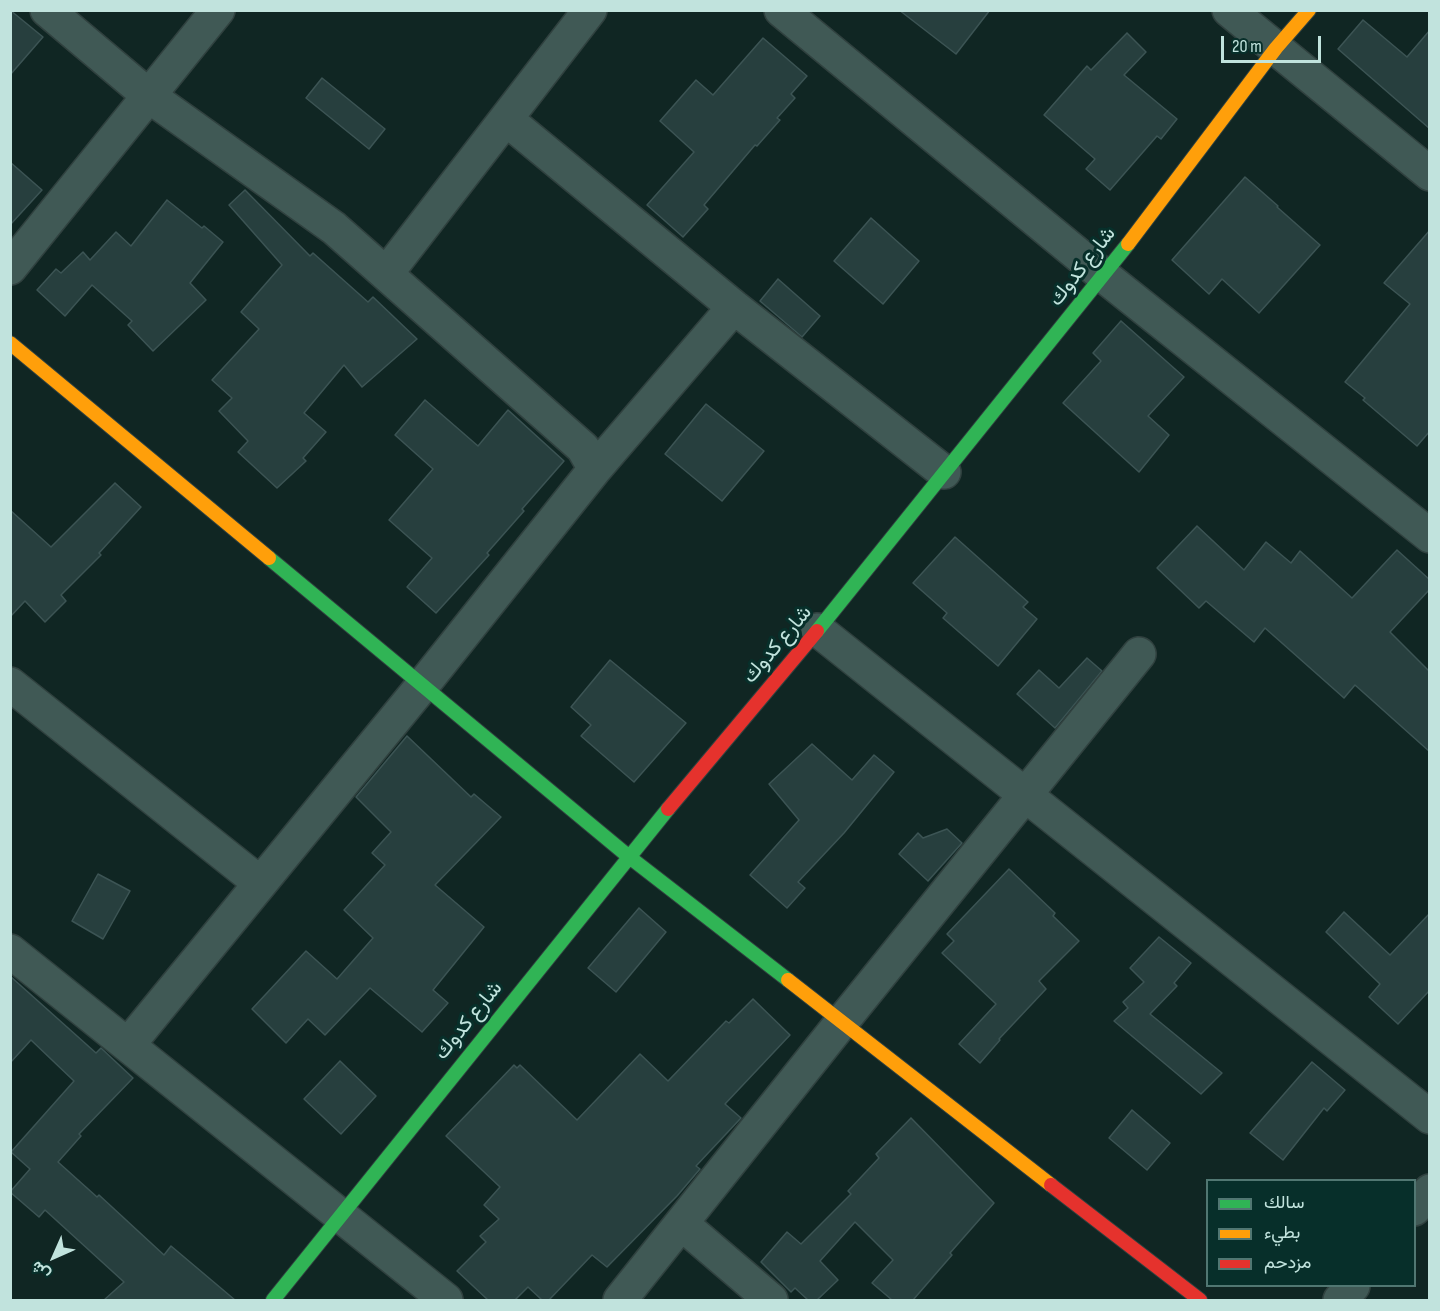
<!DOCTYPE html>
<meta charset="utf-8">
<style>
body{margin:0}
#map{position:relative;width:1440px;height:1311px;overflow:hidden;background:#102623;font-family:"Sofia Sans Condensed",Vazirmatn,sans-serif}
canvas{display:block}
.frame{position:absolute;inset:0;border:12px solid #c1e3dd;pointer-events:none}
.legend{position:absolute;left:1206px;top:1179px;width:210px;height:108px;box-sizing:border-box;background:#072f2a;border:2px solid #517772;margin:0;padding:8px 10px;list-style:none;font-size:18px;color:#c1e3dd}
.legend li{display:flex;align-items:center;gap:12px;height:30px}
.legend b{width:30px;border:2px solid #517772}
.north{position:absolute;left:24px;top:1227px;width:60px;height:60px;-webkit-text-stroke:4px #072f2a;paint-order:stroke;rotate:225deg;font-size:16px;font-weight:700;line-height:24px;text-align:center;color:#c1e3dd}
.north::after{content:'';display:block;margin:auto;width:21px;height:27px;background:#c1e3dd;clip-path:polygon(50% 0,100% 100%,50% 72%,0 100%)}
.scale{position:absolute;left:1221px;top:36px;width:100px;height:27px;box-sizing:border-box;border:3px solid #c1e3dd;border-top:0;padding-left:8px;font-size:18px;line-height:21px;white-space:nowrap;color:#c1e3dd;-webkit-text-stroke:4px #072f2a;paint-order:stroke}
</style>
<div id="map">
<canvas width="1440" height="1311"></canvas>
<div class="frame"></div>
<ul class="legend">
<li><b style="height:8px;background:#30b455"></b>سالك</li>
<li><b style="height:8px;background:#ff9f0a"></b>بطيء</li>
<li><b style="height:8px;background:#e5322d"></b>مزدحم</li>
</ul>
<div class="north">ش</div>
<div class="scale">20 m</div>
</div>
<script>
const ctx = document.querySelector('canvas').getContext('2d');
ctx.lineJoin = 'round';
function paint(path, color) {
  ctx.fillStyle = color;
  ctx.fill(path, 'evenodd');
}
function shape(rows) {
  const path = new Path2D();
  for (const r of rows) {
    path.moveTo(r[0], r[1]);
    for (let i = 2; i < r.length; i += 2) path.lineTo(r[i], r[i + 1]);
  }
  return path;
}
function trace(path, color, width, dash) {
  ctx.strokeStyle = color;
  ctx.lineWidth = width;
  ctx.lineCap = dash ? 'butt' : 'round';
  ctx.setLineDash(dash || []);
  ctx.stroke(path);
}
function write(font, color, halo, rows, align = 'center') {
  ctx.font = font + ' "Sofia Sans Condensed",Vazirmatn,sans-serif';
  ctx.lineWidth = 6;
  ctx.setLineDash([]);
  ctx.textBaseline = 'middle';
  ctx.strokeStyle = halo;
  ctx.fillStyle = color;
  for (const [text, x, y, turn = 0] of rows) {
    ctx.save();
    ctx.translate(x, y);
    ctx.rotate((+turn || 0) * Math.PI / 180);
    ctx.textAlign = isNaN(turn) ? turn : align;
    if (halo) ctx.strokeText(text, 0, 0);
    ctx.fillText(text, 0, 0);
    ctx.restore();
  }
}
const building = shape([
 [10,10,43,37,10,75,10,10],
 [899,10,990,10,956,54,899,10],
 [1363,20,1407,57,1430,30,1430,129,1338,49,1363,20],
 [1127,33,1146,52,1124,75,1177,119,1161,139,1157,136,1110,190,1086,169,1095,159,1044,115,1087,66,1091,70,1127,33],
 [763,38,807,76,791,94,795,98,777,118,780,120,757,146,755,145,704,205,708,209,683,237,647,205,694,152,660,121,696,80,713,95,763,38],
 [322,78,385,129,369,149,306,98,322,78],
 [10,162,42,190,10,225,10,162],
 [1245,177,1278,206,1277,207,1320,245,1259,313,1222,279,1209,294,1172,260,1245,177],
 [245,190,310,256,313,253,368,302,373,297,417,339,362,387,344,365,304,413,326,432,303,458,306,461,277,488,238,452,248,441,219,411,232,398,212,380,259,329,241,312,282,265,229,205,245,190],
 [167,200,202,228,204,226,223,242,190,283,206,300,153,351,128,325,132,321,92,285,65,316,37,290,56,269,61,273,83,252,90,260,116,232,131,246,167,200],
 [871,218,919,261,883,304,834,261,871,218],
 [1430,230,1430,431,1417,446,1363,400,1365,398,1345,382,1410,304,1384,283,1430,230],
 [778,279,820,316,802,337,760,301,778,279],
 [1121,321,1184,377,1148,416,1169,435,1139,472,1063,403,1101,361,1093,353,1121,321],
 [425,400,478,446,508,410,564,461,522,509,524,511,487,553,489,555,436,613,407,587,432,558,389,520,433,469,395,435,425,400],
 [706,404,764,451,722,501,665,454,706,404],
 [115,483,141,507,99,553,101,555,61,595,66,601,45,622,25,601,10,617,10,510,51,547,115,483],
 [1197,526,1244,570,1266,542,1291,563,1300,551,1352,598,1397,550,1430,580,1430,589,1390,632,1430,672,1430,752,1355,685,1344,698,1265,628,1254,642,1206,601,1199,608,1157,568,1197,526],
 [955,537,1028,602,1023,607,1037,619,998,666,943,618,947,613,913,583,955,537],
 [1087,658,1102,671,1055,728,1017,694,1039,670,1059,688,1087,658],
 [610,660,686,723,634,782,581,736,591,725,571,707,610,660],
 [407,736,471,797,474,794,501,817,435,885,484,927,433,990,448,1003,422,1032,370,988,325,1035,308,1019,286,1043,252,1009,306,951,337,979,373,938,344,910,385,865,372,853,391,832,356,797,407,736],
 [812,744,852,780,874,755,894,772,844,833,798,882,805,888,787,908,750,875,799,820,769,784,812,744],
 [947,829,962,843,928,881,899,854,918,833,923,838,947,829],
 [1009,869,1055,913,1053,916,1079,941,1039,981,1046,989,999,1039,1000,1040,980,1063,959,1044,996,1004,942,953,954,941,947,934,1009,869],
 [98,874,130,891,103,939,72,921,98,874],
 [639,908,666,932,616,992,588,968,639,908],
 [1344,912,1390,955,1430,913,1430,990,1398,1024,1369,997,1380,984,1326,932,1344,912],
 [1159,937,1191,963,1174,983,1177,986,1150,1014,1222,1073,1201,1094,1114,1021,1128,1008,1123,1002,1144,982,1130,968,1159,937],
 [10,976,96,1053,101,1048,133,1078,79,1134,81,1136,58,1162,97,1197,99,1195,164,1255,171,1246,235,1300,104,1300,124,1282,45,1210,39,1217,10,1192,30,1169,11,1152,74,1081,31,1040,10,1063,10,976],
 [753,999,790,1035,725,1104,741,1118,696,1166,700,1169,677,1196,607,1267,592,1255,549,1300,542,1300,528,1287,515,1300,488,1300,457,1271,486,1242,480,1236,499,1219,484,1205,500,1187,446,1136,514,1065,517,1068,520,1065,577,1120,640,1054,668,1081,726,1021,729,1023,753,999],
 [340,1061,376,1096,341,1134,304,1099,340,1061],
 [1312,1062,1345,1090,1327,1111,1324,1108,1283,1160,1250,1133,1312,1062],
 [1132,1110,1170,1143,1147,1170,1109,1138,1132,1110],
 [911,1118,994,1203,950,1253,952,1255,913,1300,892,1300,872,1283,893,1260,855,1222,820,1261,838,1280,817,1300,808,1300,795,1288,791,1292,761,1262,787,1232,801,1244,851,1194,848,1191,879,1158,876,1154,911,1118]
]);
paint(building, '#273f3e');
trace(building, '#3c5454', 1.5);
const street = shape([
 [47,10,149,96,334,228,583,448,595,469,422,686,128,1045],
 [781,10,1104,276,1430,536],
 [1229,10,1430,174],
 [506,119,734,307,944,472],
 [10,268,218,10],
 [386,274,590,10],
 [595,469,734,307],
 [818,630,1430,1117],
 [10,684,260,883],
 [10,951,446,1300],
 [1414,1209,1430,1191],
 [682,1224,771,1300],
 [620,1300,841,1023,1139,654],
 [1340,1300,1353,1286]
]);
const fast = shape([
 [269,558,628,856,788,980],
 [817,631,1128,244],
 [273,1300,668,809]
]);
const slow = shape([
 [1128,244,1276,48,1309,10],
 [10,343,269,558],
 [788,980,1051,1185]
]);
const jam = shape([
 [668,809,817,631],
 [1051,1185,1200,1300]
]);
trace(street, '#30413f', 36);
trace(fast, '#30413f', 16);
trace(slow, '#30413f', 16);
trace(jam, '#30413f', 16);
trace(street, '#405955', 33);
trace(fast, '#30b455', 14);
trace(slow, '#ff9f0a', 14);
trace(jam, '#e5322d', 14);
write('21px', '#c1e3dd', '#072f2a', [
 ["شارع كدوك",1083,267,-52],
 ["شارع كدوك",778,645,-50],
 ["شارع كدوك",469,1021,-51]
]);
</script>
